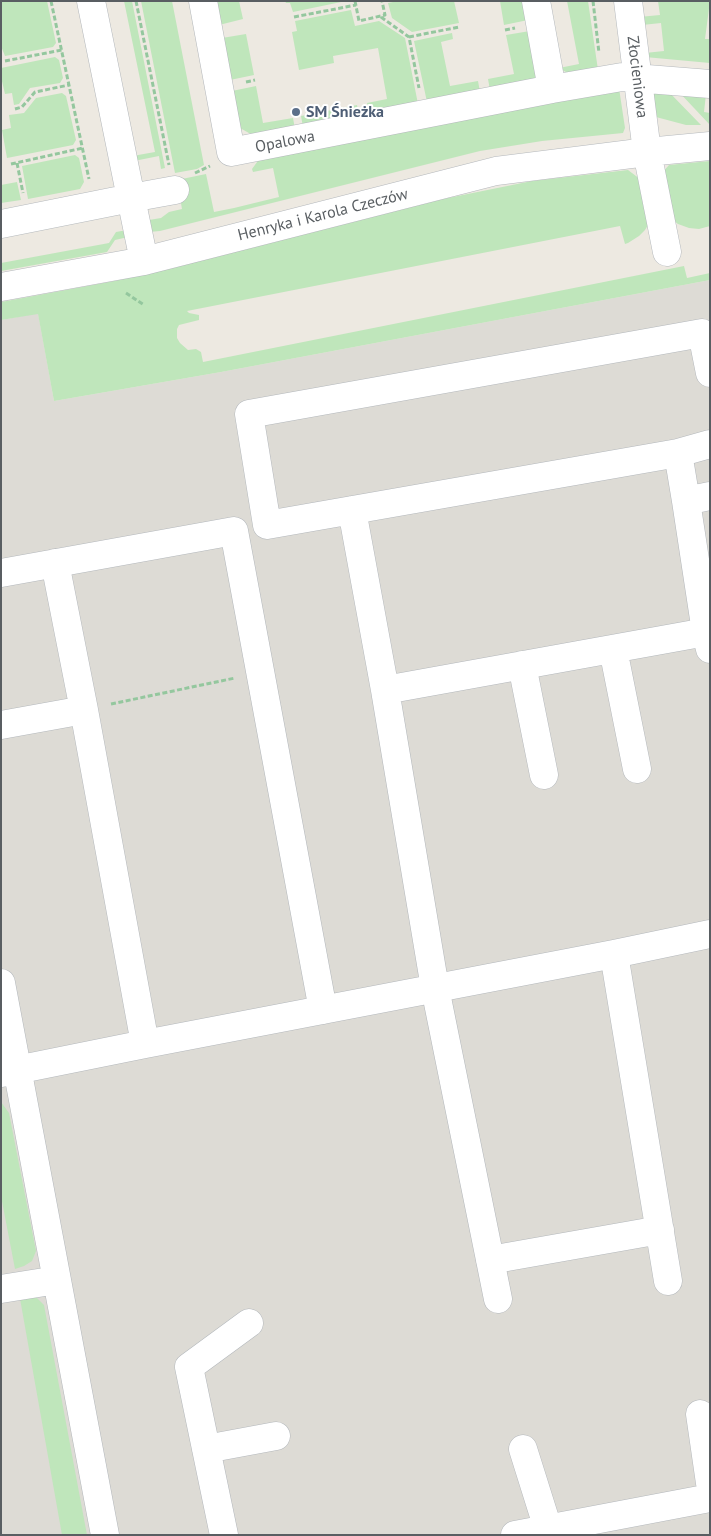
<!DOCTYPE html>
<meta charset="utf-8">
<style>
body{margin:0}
#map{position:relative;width:711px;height:1536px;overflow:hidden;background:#ede9e1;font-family:"PT Sans",sans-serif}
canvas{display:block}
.frame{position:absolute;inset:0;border:2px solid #595e62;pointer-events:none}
</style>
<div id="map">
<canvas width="711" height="1536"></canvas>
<div class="frame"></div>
</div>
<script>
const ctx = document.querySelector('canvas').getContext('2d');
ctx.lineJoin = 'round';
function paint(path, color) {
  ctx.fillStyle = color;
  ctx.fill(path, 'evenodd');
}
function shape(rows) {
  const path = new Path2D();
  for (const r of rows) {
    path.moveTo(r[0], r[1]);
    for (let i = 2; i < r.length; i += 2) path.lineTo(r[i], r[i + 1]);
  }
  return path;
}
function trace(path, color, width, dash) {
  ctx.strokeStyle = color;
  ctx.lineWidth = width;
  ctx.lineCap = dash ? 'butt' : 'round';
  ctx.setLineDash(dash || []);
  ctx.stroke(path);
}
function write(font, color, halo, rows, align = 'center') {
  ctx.font = font + ' "PT Sans",sans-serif';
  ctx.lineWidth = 4;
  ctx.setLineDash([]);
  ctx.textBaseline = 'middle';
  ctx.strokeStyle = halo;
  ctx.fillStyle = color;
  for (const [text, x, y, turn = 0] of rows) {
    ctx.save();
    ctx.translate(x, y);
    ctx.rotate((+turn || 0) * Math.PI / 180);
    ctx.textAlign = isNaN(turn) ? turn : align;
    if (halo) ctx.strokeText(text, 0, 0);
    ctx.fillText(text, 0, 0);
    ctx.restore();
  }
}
paint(shape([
 [710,280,710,1535,1,1535,1,320,38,313,54,401,221,372]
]), '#dddbd5');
paint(shape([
 [1,1,47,1,56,43,53,47,5,56,1,46],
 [124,1,132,1,165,168,161,169,159,156,134,161,136,156,138,155,155,152],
 [141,1,172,1,204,165,197,169,175,173],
 [214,1,239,1,243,19,219,25],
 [285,1,346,1,293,12,290,3,286,3],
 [398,1,454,1,459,23,412,32,392,18,388,3],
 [500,1,525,1,528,20,504,25],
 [567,1,588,1,598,70,571,75,559,68,579,64],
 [658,1,710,1,705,39,710,39,710,63,645,57,645,53,664,51,661,23,642,25,639,17,660,15],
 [351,10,355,26,379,21,405,38,418,104,370,114,367,103,387,99,378,48,333,56,334,63,299,70,292,32,297,31,295,21],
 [530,31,539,72,532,82,490,90,488,79,514,74,506,35],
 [452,33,453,39,441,42,450,86,478,81,480,92,427,102,414,41],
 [246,34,254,75,230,80,222,38],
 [55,57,59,60,63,78,60,83,30,88,19,104,14,105,12,93,5,94,1,77,1,68],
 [256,86,263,123,293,118,295,129,256,137,240,128,232,91],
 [619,88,625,128,623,133,542,141,480,151,160,231,149,232,149,220,161,218,169,212,182,209,177,180,206,174,214,212,234,208,279,197,273,168,253,172,252,169,260,158],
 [657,89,668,91,701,125,686,125,656,117,651,97],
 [678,91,706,94,704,112,710,113,710,125],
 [62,93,66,96,76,140,73,145,7,158,2,130,11,128,9,115,24,113,36,98],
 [357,105,359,116,303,127,301,116],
 [75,155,79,158,84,182,80,189,28,199,22,166],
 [710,161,710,226,699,229,689,228,678,224,670,218,661,174,669,165],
 [628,170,640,179,648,225,645,230,639,236,628,243,625,244,620,226,187,311,189,313,199,315,199,320,179,325,177,329,177,338,180,343,188,350,196,349,201,352,203,362,684,266,687,278,710,273,710,280,221,372,54,401,38,314,1,320,1,302,114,281,169,269,443,199,532,181],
 [17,182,21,200,1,203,1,185],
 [127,230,128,237,115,240,107,252,1,271,1,263,109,243,116,232],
 [1,1102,9,1113,36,1251,32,1261,24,1266,15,1269,1,1196],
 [19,1293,34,1295,44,1305,87,1535,62,1535]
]), '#bfe6bb');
const minor = shape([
 [203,1,231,152,552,89,622,77,710,84],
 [536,1,552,89],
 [628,1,647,152,667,252],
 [1,224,131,198,91,1],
 [144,261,131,198,175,190],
 [1,287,144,261,496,171,647,152,710,146],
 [710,373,702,333,249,414,267,525,678,453,710,444],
 [678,453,686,501],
 [352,510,385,690],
 [55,563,84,710],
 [1,573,234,531,323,1010],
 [706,632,686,501,710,496],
 [613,649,637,769],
 [522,665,544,775],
 [1,725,84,710,145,1044],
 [614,954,668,1281],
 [1,983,105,1535],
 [1,1073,145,1044,614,954,710,934],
 [490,1260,660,1230],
 [1,1289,57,1280],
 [498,1299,435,988,385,690,706,632,710,649],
 [700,1414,710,1483],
 [206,1449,276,1436],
 [523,1449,550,1535],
 [224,1535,189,1367,249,1323],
 [515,1535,710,1498]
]);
trace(minor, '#b4b8bc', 29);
trace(shape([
 [51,1,89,179],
 [136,1,169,165],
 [355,1,359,21,385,15,382,1],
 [593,1,599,53],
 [294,17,356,5],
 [381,17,409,37,419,88],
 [505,30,515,28],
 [409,37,459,27],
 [5,61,62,50],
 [246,82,255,80],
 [15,109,22,107,35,92,69,85],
 [17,163,23,193],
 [11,164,83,148],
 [195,173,210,166],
 [126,293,144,305],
 [111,704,235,678]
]), '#94c79e', 3, [5, 2.5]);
trace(minor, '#fff', 28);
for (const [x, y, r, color] of [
 [296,112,5,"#5c6f8a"]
]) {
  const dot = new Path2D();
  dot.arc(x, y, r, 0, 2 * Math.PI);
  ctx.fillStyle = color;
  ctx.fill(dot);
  trace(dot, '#fff', 2);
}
write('16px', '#595e62', '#fff', [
 ["Złocieniowa",637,77,83],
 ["Opalowa",285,142,-11],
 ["Henryka i Karola Czeczów",323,215,-14]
]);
write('bold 16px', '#4e5e75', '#fff', [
 ["SM Śnieżka",306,112]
], 'left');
</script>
